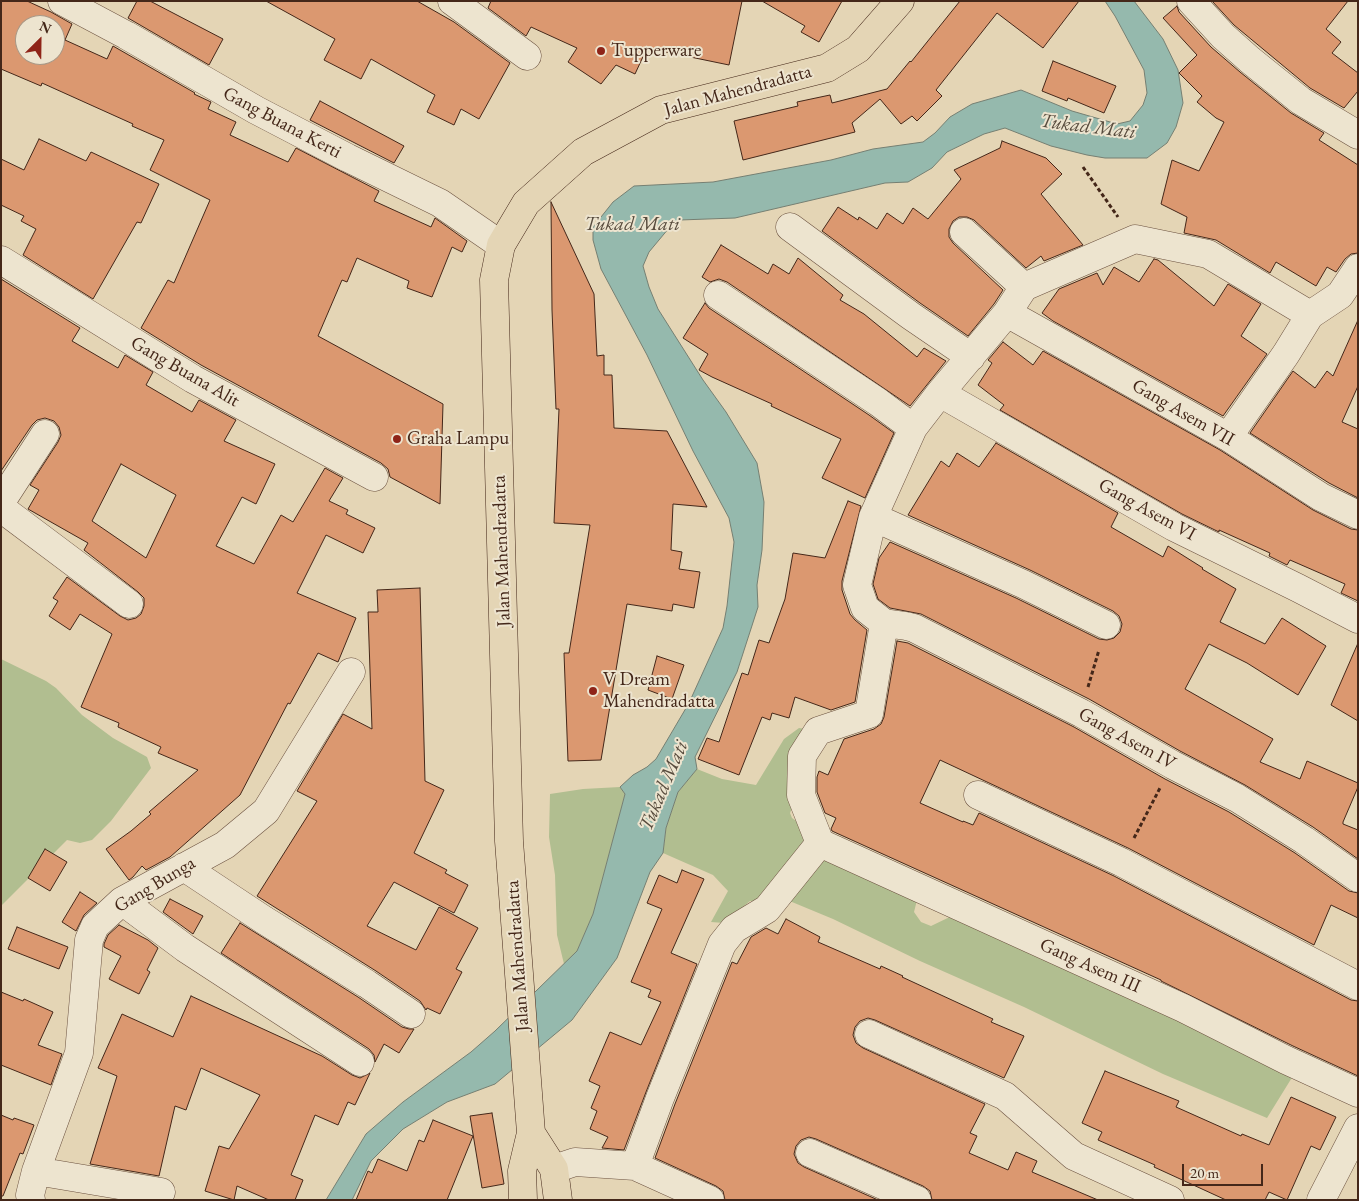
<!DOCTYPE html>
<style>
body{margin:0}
#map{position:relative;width:1359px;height:1201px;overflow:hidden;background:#e4d5b5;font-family:"EB Garamond",serif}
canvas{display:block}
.frame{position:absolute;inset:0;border:2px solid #442719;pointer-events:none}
.north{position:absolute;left:15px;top:15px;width:50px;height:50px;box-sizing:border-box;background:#ede4cf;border:1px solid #a99886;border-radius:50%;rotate:23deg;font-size:14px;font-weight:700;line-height:20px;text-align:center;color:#442719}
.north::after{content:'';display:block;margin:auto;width:18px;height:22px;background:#8f2418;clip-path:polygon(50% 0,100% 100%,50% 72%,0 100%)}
.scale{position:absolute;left:1182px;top:1164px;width:81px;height:22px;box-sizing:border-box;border:2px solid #442719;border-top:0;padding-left:6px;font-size:15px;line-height:18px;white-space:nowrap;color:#442719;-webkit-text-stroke:4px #ede4cf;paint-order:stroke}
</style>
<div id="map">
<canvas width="1359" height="1201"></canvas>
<div class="frame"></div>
<div class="north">N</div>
<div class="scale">20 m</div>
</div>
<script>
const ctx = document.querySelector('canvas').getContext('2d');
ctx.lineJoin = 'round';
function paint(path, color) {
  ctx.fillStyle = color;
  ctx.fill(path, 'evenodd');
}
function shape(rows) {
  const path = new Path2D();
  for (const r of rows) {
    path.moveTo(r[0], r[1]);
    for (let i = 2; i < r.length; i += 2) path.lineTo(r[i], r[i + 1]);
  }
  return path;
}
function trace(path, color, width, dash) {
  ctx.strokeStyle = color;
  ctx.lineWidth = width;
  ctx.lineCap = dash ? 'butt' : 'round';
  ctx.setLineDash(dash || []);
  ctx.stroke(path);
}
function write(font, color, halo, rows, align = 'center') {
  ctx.font = font + ' "EB Garamond",serif';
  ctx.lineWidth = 4;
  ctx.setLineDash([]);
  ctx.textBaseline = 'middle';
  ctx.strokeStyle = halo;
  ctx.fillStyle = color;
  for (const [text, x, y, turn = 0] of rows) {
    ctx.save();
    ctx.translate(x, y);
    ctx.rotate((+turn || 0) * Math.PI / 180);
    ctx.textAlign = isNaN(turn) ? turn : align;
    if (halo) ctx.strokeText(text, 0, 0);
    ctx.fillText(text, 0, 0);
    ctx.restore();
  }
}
paint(shape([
 [1,659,46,681,56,688,82,715,113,738,147,757,151,768,111,821,92,840,80,843,67,840,1,906],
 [799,728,818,731,804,778,790,813,792,818,877,876,917,900,914,912,921,922,931,926,956,914,1296,1071,1267,1118,1163,1074,1024,1007,920,961,833,919,792,902,750,901,724,923,711,922,728,891,713,875,663,853,666,828,678,792,697,769,722,779,756,785,784,739],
 [620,787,625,794,593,914,577,951,564,964,557,935,555,875,549,837,550,794,583,789]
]), '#b1be90');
const water = shape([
 [1105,1,1134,1,1163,39,1178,70,1183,103,1176,127,1167,143,1147,158,1105,158,1087,155,1051,146,1005,128,984,134,947,152,932,168,908,182,885,183,735,218,680,220,669,228,649,252,643,266,649,287,658,309,703,380,726,412,757,463,764,502,762,550,757,585,758,607,737,672,695,757,697,769,678,792,666,828,663,853,650,872,617,958,572,1020,495,1084,447,1102,403,1129,371,1161,352,1200,326,1200,366,1134,403,1102,471,1052,495,1031,577,951,593,914,625,794,620,787,633,775,647,767,656,759,689,703,723,628,727,606,734,542,729,518,693,451,647,355,601,269,593,240,593,227,613,202,634,186,713,182,831,160,873,149,923,142,935,133,950,117,972,104,1021,90,1072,111,1117,124,1130,121,1143,105,1147,93,1144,70,1115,16,1105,1]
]);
paint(water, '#95b9ad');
trace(water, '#757f72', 1);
const building = shape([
 [1,1,27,1,51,12,72,24,65,40,107,59,113,46,195,93,194,94,211,102,208,109,236,122,230,135,288,162,296,148,379,191,374,201,431,227,435,218,467,241,462,252,452,247,432,297,407,288,409,281,357,258,347,282,342,280,318,336,443,404,440,504,390,477,388,469,381,463,201,365,141,328,168,280,174,283,210,200,150,170,164,140,132,126,133,124,42,83,41,86,1,69,1,1],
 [25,25,55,25,55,55,25,55,25,25],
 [137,1,150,1,223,39,209,65,128,18,137,1],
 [266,1,417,1,454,22,510,63,479,119,461,109,454,125,427,112,435,95,371,59,361,79,324,60,335,39,266,1],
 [491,1,742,1,729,65,647,48,635,74,616,65,601,84,568,62,577,48,531,27,526,36,488,8,491,1],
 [762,1,842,1,819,42,801,32,805,26,762,1],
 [960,1,1079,1,1043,48,997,13,936,90,942,96,917,121,912,116,901,124,880,99,852,123,855,132,743,160,734,121,798,106,797,102,830,95,832,103,887,89,910,61,911,62,960,1],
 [1212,1,1348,1,1326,29,1341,42,1332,53,1358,73,1358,91,1344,108,1310,88,1234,25,1212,1],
 [1177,6,1179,12,1211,47,1240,72,1291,113,1324,133,1319,140,1358,165,1358,253,1351,254,1345,259,1336,272,1327,267,1316,286,1276,262,1270,273,1216,240,1184,233,1187,217,1161,204,1172,160,1199,171,1224,122,1216,118,1197,102,1202,96,1179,73,1197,55,1163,18,1177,6],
 [1053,61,1116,86,1104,113,1068,98,1067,101,1042,91,1053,61],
 [320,101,404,146,394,163,310,120,320,101],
 [39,139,86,161,91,152,159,184,141,223,137,222,93,299,23,255,36,229,21,221,24,216,1,205,1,159,24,170,39,139],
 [1002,141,1046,158,1062,174,1041,194,1083,245,1044,261,1041,256,1026,268,974,220,967,217,959,217,953,221,949,229,949,237,953,243,1003,290,994,304,968,336,920,303,822,231,838,207,858,220,859,217,877,229,887,213,903,224,913,208,928,219,961,179,954,170,1000,148,1002,141],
 [551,202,594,294,597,356,604,355,604,375,612,375,614,428,667,431,707,507,673,504,671,550,682,552,679,569,700,572,694,608,673,604,672,611,627,604,601,760,568,761,564,653,569,653,590,525,554,523,559,409,556,409,552,310,551,202],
 [721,245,768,274,773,264,789,274,798,258,843,295,840,300,864,314,917,357,924,348,946,361,910,406,727,282,719,279,710,282,702,277,721,245],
 [1154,259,1158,260,1214,306,1228,284,1261,304,1241,336,1267,354,1223,416,1053,321,1042,313,1059,289,1097,273,1103,285,1114,267,1139,282,1154,259],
 [1,279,80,328,72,341,118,368,125,355,153,372,146,385,192,412,199,400,236,420,224,441,275,464,256,504,242,497,216,546,254,564,281,515,293,522,325,468,343,478,329,501,348,510,346,514,375,528,363,553,326,535,297,593,356,618,338,662,318,653,290,704,288,703,240,795,170,857,146,870,142,866,133,877,129,880,106,849,131,831,151,814,149,812,198,770,158,753,161,747,118,727,119,723,81,707,112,634,80,614,70,630,49,616,58,601,53,598,67,577,120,616,128,620,136,618,141,614,144,606,144,598,138,592,84,550,88,543,28,509,39,490,30,485,58,442,61,435,59,427,54,421,45,418,37,420,32,425,1,471,1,279],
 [121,464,176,495,146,558,92,521,121,464],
 [705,303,709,308,869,415,894,433,865,498,822,478,841,439,771,406,772,404,712,377,699,370,708,354,683,338,705,303],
 [1358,320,1358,386,1342,422,1358,429,1358,498,1329,483,1250,433,1293,371,1315,388,1327,371,1333,376,1358,320],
 [1003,342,1033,365,1043,351,1220,450,1313,510,1351,529,1358,530,1358,601,1341,593,1345,584,1290,560,1287,565,1269,556,1270,553,1219,530,1219,532,1182,514,1000,410,1004,405,978,385,992,363,988,360,1003,342],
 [996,443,1118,513,1111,527,1163,557,1168,546,1203,568,1202,569,1236,589,1220,622,1265,644,1282,618,1326,646,1298,695,1247,663,1209,644,1185,689,1273,739,1260,762,1300,779,1307,761,1358,783,1358,787,1343,822,1343,824,1358,830,1358,859,1313,827,1245,785,1180,751,1089,699,921,614,890,608,878,599,873,584,879,558,890,542,1016,598,1099,639,1107,640,1114,638,1120,632,1122,624,1119,616,1113,611,1030,570,908,515,941,461,949,467,957,453,979,467,996,443],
 [848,501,861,506,842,581,842,590,850,614,855,620,867,630,855,702,831,710,795,697,789,718,772,713,770,720,762,717,739,775,698,759,707,738,719,742,742,673,748,675,759,640,769,643,785,599,793,553,825,558,848,501],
 [420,588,425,781,444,790,414,853,447,870,445,873,468,885,454,913,394,882,367,926,416,950,439,907,478,928,456,969,462,972,440,1014,427,1008,426,1010,420,1001,376,971,257,896,317,801,297,791,343,714,372,729,368,612,378,612,377,590,420,588],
 [897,641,908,643,1074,727,1165,779,1229,812,1295,853,1349,891,1358,893,1358,918,1331,905,1314,945,1128,848,940,760,920,803,963,822,963,821,973,825,979,813,1114,876,1351,1000,1358,1001,1358,1076,1293,1046,1161,981,1161,980,832,831,831,829,836,818,825,813,817,792,817,777,819,771,828,775,844,739,874,729,881,724,884,717,897,641],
 [1358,643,1358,721,1331,705,1358,643],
 [657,656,684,665,672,699,648,690,657,656],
 [45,849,67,862,50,891,28,878,45,849],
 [682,870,704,879,671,953,697,964,646,1092,624,1150,602,1148,608,1137,590,1129,597,1111,591,1108,600,1086,589,1081,610,1032,641,1045,661,1002,648,997,651,990,631,982,662,909,647,903,659,875,677,883,682,870],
 [80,892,97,903,84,915,76,931,62,922,80,892],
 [170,899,203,916,193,934,163,912,170,899],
 [786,919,820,937,818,942,880,969,881,966,903,976,902,977,993,1019,991,1022,1024,1036,1004,1078,875,1020,868,1018,860,1021,855,1027,853,1035,856,1043,863,1048,985,1104,970,1133,977,1136,969,1153,1008,1170,1016,1152,1037,1161,1032,1172,1098,1200,932,1200,930,1191,923,1186,816,1139,809,1137,801,1140,796,1146,794,1154,798,1163,804,1167,878,1200,725,1200,723,1191,716,1186,655,1158,675,1104,732,962,737,964,751,937,766,928,778,934,786,919],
 [240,923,358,997,402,1027,409,1029,414,1029,399,1053,384,1044,375,1062,374,1055,369,1049,221,953,240,923],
 [119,925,148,940,158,948,147,970,150,972,139,994,109,979,121,956,104,947,104,944,108,935,119,925],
 [17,927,68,947,59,969,8,949,17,927],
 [1,992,23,1001,24,999,53,1012,38,1045,62,1054,51,1085,1,1065,1,992],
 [191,996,322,1056,352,1075,360,1078,370,1073,355,1105,348,1102,338,1125,315,1115,291,1175,303,1180,295,1200,269,1200,237,1186,234,1200,205,1191,219,1146,229,1149,260,1095,201,1068,186,1110,175,1106,159,1176,90,1164,117,1076,98,1068,122,1014,173,1037,191,996],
 [1105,1071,1179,1101,1176,1107,1241,1136,1242,1134,1269,1145,1291,1097,1336,1117,1320,1150,1311,1146,1287,1200,1269,1192,1265,1200,1226,1200,1154,1167,1155,1165,1098,1140,1102,1132,1082,1123,1105,1071],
 [492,1113,504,1184,482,1188,470,1116,492,1113],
 [1,1115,13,1120,14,1118,34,1125,23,1154,20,1153,3,1196,1,1196,1,1115],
 [433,1120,473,1136,447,1200,356,1200,368,1171,372,1173,378,1159,407,1171,419,1140,424,1142,433,1120]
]);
paint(building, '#db9870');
trace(building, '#442719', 1);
const minor = shape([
 [62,1,126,35,256,110,348,158,440,203,501,245],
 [452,1,527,56],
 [1191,1,1223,36,1250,60,1301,101,1358,135],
 [790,227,911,316,971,357],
 [964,232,1024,287],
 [1,260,193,379,374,477],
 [718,295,878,402,913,428],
 [1007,313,1228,437,1321,497,1358,515],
 [940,393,1174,527,1298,588,1358,619],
 [1228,437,1286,354,1310,315,1340,295,1358,268],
 [1,502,45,434],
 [1,508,129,604],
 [873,517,1023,584,1106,625],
 [884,623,906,626,914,628,1081,713,1173,765,1237,798,1304,840,1358,878],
 [978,795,1121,862,1358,986],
 [820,843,1183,1008,1286,1060,1358,1093],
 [184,867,264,920,367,984,411,1014],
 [122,901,185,948,360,1062],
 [869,1034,1005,1096,1074,1156,1170,1200],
 [810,1153,917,1200],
 [635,1166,660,1098,722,944,734,929,767,909,820,843,801,795,802,756,818,731,869,714,884,623,865,608,857,585,873,517,913,428,940,393,1007,313,1024,287,1135,239,1208,254,1310,315],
 [554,1169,575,1162,635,1166,710,1200],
 [36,1171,161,1192],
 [31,1200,30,1195,36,1171,79,1053,89,940,95,926,122,901,225,845,266,811,351,672],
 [1321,1200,1358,1128]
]);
const highway = shape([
 [531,1133,554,1169,558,1200],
 [523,1200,522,1171,531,1133,509,841,494,280,501,245,526,203,583,152,661,110,827,68,858,49,900,1]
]);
trace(minor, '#6c5240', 29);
trace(highway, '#442719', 29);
trace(shape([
 [1083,167,1118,217],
 [1088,687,1099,650],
 [1134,838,1160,788]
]), '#442719', 3, [4, 2.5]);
trace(minor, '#ede4cf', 28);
trace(highway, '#e4d5b5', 28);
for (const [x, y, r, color] of [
 [601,51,5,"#8f2418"],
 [397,439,5,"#8f2418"],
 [593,691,5,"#8f2418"]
]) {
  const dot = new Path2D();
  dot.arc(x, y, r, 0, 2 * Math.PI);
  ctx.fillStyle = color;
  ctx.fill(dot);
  trace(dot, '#ede4cf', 2);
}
write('19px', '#442719', '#ede4cf', [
 ["Tupperware",611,51],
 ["Graha Lampu",407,439],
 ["V Dream",603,680],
 ["Mahendradatta",603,702]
], 'left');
write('19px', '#442719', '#ede4cf', [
 ["Jalan Mahendradatta",738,91,-15],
 ["Gang Buana Kerti",282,123,28],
 ["Gang Buana Alit",185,372,30],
 ["Gang Asem VII",1183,413,30],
 ["Gang Asem VI",1147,510,29],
 ["Jalan Mahendradatta",502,551,-92],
 ["Gang Asem IV",1127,739,29],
 ["Gang Bunga",155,885,-31],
 ["Jalan Mahendradatta",518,956,-94],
 ["Gang Asem III",1090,966,24]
]);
write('italic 20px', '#584c3e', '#ede4cf', [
 ["Tukad Mati",1088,127,7],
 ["Tukad Mati",632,225],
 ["Tukad Mati",664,786,-67]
]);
</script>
